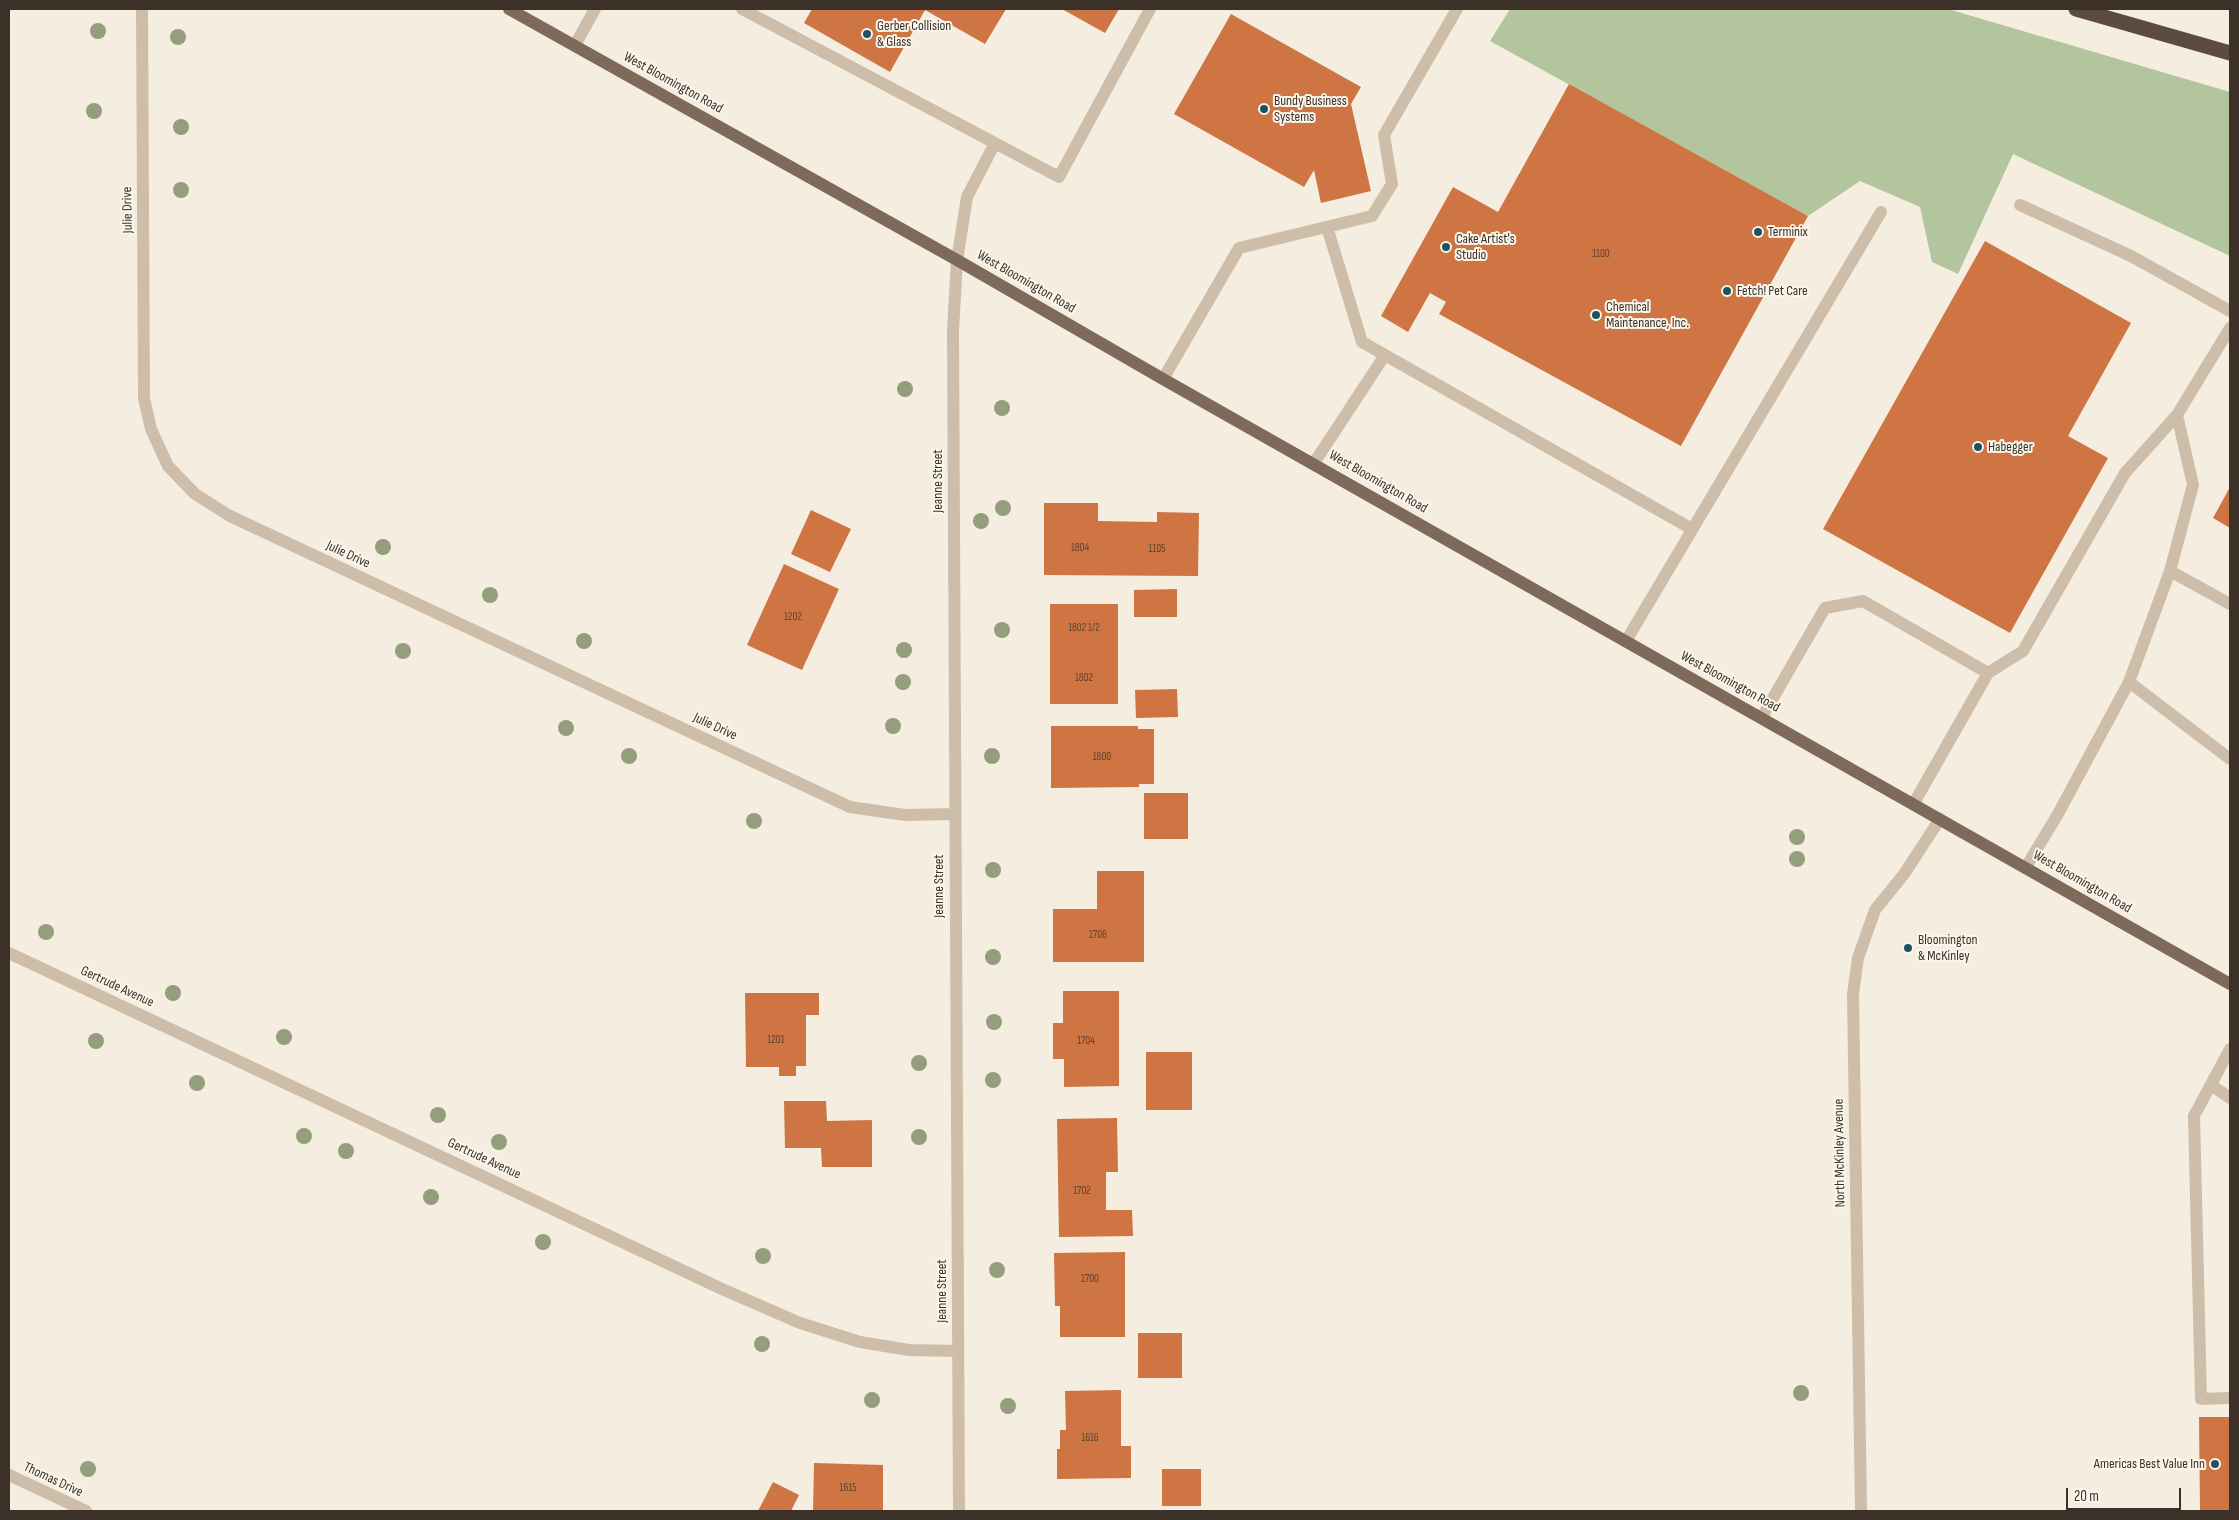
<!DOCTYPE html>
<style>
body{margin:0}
#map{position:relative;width:2239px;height:1520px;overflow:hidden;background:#f5eddf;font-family:"Sofia Sans Condensed",sans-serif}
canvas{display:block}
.frame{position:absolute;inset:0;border:10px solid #3b3129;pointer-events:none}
.scale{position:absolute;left:2066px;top:1488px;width:115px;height:22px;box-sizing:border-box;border:2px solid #3b3129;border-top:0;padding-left:6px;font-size:15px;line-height:18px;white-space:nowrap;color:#3b3129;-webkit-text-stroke:4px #fbf6ec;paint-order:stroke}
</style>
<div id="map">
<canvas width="2239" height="1520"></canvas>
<div class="frame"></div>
<div class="scale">20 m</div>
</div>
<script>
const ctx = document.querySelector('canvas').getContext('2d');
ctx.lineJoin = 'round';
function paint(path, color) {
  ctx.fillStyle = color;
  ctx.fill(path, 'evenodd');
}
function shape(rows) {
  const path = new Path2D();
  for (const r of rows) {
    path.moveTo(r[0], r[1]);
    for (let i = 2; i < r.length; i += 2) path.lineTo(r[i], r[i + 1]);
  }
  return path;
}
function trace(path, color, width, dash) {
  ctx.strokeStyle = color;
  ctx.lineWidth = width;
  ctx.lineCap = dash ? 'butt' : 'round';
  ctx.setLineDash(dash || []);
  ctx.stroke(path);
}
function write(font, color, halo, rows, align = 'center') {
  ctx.font = font + ' "Sofia Sans Condensed",sans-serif';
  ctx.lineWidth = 4;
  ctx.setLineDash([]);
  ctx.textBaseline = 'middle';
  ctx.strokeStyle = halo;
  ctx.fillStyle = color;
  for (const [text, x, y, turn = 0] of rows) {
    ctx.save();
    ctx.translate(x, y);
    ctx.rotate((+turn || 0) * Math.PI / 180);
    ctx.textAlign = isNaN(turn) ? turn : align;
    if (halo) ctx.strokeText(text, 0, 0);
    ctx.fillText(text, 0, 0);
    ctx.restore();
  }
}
paint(shape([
 [1510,9,1948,9,2230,92,2230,256,2013,154,1958,274,1932,262,1920,207,1860,181,1808,216,1490,41]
]), '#b3c59d');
paint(shape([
 [812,9,1006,9,985,44,925,10,890,72,804,23],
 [1062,9,1119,9,1105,33],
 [1231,14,1361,87,1351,104,1371,191,1321,203,1314,170,1304,187,1174,114],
 [1569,84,1808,216,1681,446,1439,314,1446,302,1430,293,1408,332,1381,316,1453,187,1498,212],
 [1985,241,2131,323,2068,436,2108,458,2010,633,1823,529],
 [2230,487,2230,528,2213,518],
 [1044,503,1098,503,1098,521,1157,522,1157,512,1199,513,1198,576,1044,575],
 [811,510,851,529,830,572,791,554],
 [784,564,839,589,802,670,747,645],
 [1177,589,1177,617,1134,617,1134,590],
 [1050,604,1118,604,1118,704,1050,704],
 [1177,689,1178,717,1136,718,1135,690],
 [1051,726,1138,726,1138,729,1154,729,1154,784,1139,784,1139,787,1051,788],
 [1144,793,1188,793,1188,839,1144,839],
 [1097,871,1144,871,1144,962,1053,962,1053,909,1097,909],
 [1063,991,1119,991,1119,1086,1064,1087,1064,1059,1053,1059,1053,1023,1063,1023],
 [745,993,819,993,819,1015,806,1015,806,1066,796,1066,796,1076,779,1076,779,1067,746,1067],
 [1146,1052,1192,1052,1192,1110,1146,1110],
 [784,1101,826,1101,827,1121,872,1120,872,1167,822,1167,821,1148,785,1148],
 [1117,1118,1118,1172,1106,1172,1106,1210,1132,1210,1133,1236,1059,1237,1057,1119],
 [1125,1252,1125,1337,1060,1337,1060,1306,1055,1306,1054,1253],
 [1138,1333,1182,1333,1182,1378,1138,1378],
 [1121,1390,1121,1446,1131,1446,1131,1478,1057,1479,1057,1449,1060,1449,1060,1430,1066,1430,1065,1391],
 [2199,1417,2230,1417,2230,1511,2200,1511],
 [814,1463,883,1465,883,1511,813,1511],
 [1162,1469,1201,1469,1201,1506,1162,1506],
 [773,1482,799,1495,791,1511,758,1511]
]), '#ce7543');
trace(shape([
 [142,9,144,398,151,429,168,466,195,494,230,516,850,807,905,815,954,814],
 [742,9,1059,177,1150,9],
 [575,45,595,9],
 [2020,205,2131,256,2230,311],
 [1327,227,1362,342,1692,529],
 [1163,379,1239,248,1372,216,1392,184,1384,135,1457,9],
 [1314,463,1385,355],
 [2170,571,2230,604],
 [1626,641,1881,212],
 [2129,682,2170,571,2193,485,2177,415,2230,328],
 [1762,717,1825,608,1863,601,1988,673],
 [1914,803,1988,673,2023,651,2125,473,2177,415],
 [2026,867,2058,814,2129,682,2230,759],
 [9,953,722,1289,800,1323,860,1342,909,1350,958,1351],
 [2230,1049,2194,1116,2201,1399,2230,1398],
 [2211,1085,2230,1098],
 [9,1475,86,1511],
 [959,1511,953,331,957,260,967,197,995,143],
 [1861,1511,1853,994,1858,958,1875,910,1904,874,1940,819]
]), '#cebea9', 12);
trace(shape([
 [509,9,957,260,1163,379,2230,984]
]), '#7e6a5a', 12);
trace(shape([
 [2076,9,2230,53]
]), '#5c4c40', 15);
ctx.fillStyle = '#949d7c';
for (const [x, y] of [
 [98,31],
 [178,37],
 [94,111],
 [181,127],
 [181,190],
 [905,389],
 [1002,408],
 [1003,508],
 [981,521],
 [383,547],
 [490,595],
 [1002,630],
 [584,641],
 [904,650],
 [403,651],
 [903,682],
 [893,726],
 [566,728],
 [629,756],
 [992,756],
 [754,821],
 [1797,837],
 [1797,859],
 [993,870],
 [46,932],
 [993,957],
 [173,993],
 [994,1022],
 [284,1037],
 [96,1041],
 [919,1063],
 [993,1080],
 [197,1083],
 [438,1115],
 [304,1136],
 [919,1137],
 [499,1142],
 [346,1151],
 [431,1197],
 [543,1242],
 [763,1256],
 [997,1270],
 [762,1344],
 [1801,1393],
 [872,1400],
 [1008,1406],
 [88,1469]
]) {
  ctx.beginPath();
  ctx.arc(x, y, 8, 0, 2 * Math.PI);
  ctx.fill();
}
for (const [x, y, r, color] of [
 [867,34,5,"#1b5360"],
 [1264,109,5,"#1b5360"],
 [1758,232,5,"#1b5360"],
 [1446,247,5,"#1b5360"],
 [1727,291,5,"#1b5360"],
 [1596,315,5,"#1b5360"],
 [1978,447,5,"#1b5360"],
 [1908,948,5,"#1b5360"],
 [2215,1464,5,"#1b5360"]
]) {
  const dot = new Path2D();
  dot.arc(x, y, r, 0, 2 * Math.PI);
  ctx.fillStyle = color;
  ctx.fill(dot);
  trace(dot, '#fbf6ec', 2);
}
write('11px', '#604230', null, [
 ["1100",1601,254],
 ["1804",1080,548],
 ["1105",1157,549],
 ["1202",793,617],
 ["1802 1/2",1084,628],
 ["1802",1084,678],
 ["1800",1102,757],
 ["1706",1098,935],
 ["1201",776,1040],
 ["1704",1086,1041],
 ["1702",1082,1191],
 ["1700",1090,1279],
 ["1616",1090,1438],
 ["1615",848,1488]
]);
write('14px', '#3b3129', '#fbf6ec', [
 ["Gerber Collision",877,26],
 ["& Glass",877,42],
 ["Bundy Business",1274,101],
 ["Systems",1274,117],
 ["Terminix",1768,232],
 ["Cake Artist's",1456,239],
 ["Studio",1456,255],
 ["Fetch! Pet Care",1737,291],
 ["Chemical",1606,307],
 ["Maintenance, Inc.",1606,323],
 ["Habegger",1988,447],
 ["Bloomington",1918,940],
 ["& McKinley",1918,956],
 ["Americas Best Value Inn",2205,1464,"right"]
], 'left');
write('14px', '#3b3129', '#fbf6ec', [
 ["West Bloomington Road",673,83,29],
 ["Julie Drive",128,210,-91],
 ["West Bloomington Road",1026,282,30],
 ["Jeanne Street",938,481,-90],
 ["West Bloomington Road",1378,482,30],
 ["Julie Drive",348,555,25],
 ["West Bloomington Road",1730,682,29],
 ["Julie Drive",715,727,25],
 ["West Bloomington Road",2082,882,30],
 ["Jeanne Street",939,886,-90],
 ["Gertrude Avenue",117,987,25],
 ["North McKinley Avenue",1840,1153,-91],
 ["Gertrude Avenue",484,1159,25],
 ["Jeanne Street",942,1291,-90],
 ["Thomas Drive",53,1480,25]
]);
</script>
